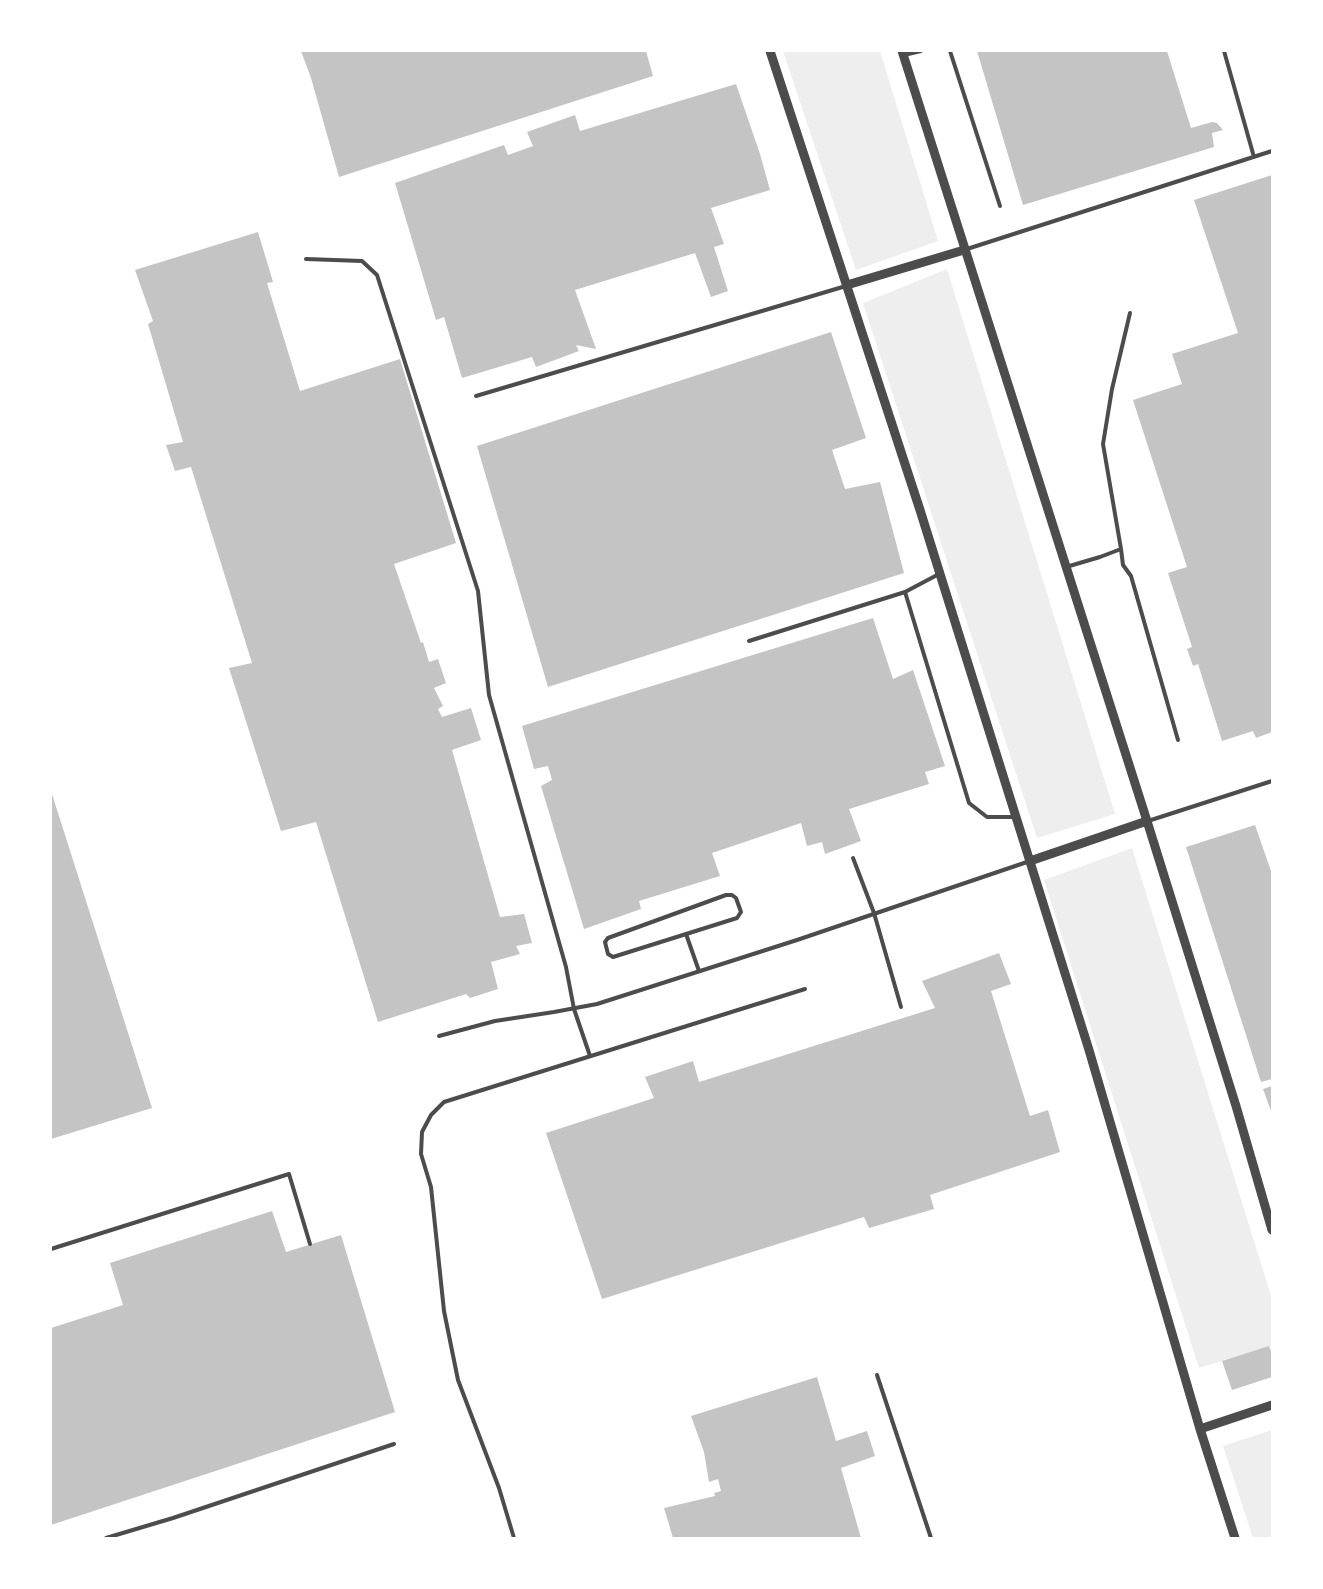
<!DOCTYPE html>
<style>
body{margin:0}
#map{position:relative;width:1323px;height:1589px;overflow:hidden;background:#fff;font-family:"Source Sans 3",sans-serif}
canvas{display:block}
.frame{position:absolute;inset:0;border:52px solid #fff;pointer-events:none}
</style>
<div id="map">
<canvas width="1323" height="1589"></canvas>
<div class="frame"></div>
</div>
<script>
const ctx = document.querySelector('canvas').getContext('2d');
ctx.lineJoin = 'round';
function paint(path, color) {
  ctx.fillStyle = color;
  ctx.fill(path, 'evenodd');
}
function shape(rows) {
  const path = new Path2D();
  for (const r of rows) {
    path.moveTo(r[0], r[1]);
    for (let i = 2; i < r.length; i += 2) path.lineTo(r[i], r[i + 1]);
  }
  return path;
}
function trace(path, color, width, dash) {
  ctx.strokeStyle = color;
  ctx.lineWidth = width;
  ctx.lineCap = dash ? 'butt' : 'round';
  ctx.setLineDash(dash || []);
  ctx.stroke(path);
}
paint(shape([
 [783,51,880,51,938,241,856,270],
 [947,269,1115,814,1037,838,863,303],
 [1132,848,1272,1299,1272,1346,1199,1368,1044,880],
 [1272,1430,1272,1538,1253,1538,1223,1446]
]), '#eee');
paint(shape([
 [301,51,646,51,653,76,339,177,311,78],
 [977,51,1167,51,1191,128,1212,122,1217,123,1223,130,1212,133,1214,147,1023,205],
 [736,84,760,154,770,190,711,208,724,244,714,247,728,291,711,297,695,253,575,290,596,349,576,345,579,351,536,367,532,357,462,378,444,317,436,320,395,183,504,145,508,155,533,146,527,132,575,115,580,131],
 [1272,175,1272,732,1256,738,1253,731,1222,741,1198,664,1193,666,1187,649,1192,647,1168,573,1187,567,1133,400,1182,384,1172,354,1238,333,1194,200],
 [258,232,273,282,267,283,300,391,400,359,456,543,394,564,421,643,423,642,429,662,438,659,446,683,434,688,443,706,438,709,442,717,471,708,481,740,452,750,500,917,524,914,532,943,516,946,520,954,491,962,498,989,470,998,466,994,378,1022,316,822,281,831,229,668,252,663,191,467,175,471,166,445,183,442,148,324,153,321,135,270],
 [831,332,866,438,832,450,845,489,880,482,904,573,548,687,477,446],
 [873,618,893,679,913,670,945,766,925,772,929,784,849,809,861,841,825,854,822,842,807,846,801,823,712,853,720,876,639,901,641,909,584,929,541,786,552,780,548,766,534,769,522,726],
 [51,791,152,1108,51,1139],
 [1255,825,1272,874,1272,1079,1261,1082,1186,847],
 [999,953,1011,984,991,991,1030,1116,1048,1110,1060,1152,930,1195,934,1209,869,1228,864,1217,602,1299,546,1133,654,1098,645,1077,693,1061,699,1082,935,1008,922,981],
 [1272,1086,1272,1114,1263,1089],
 [272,1211,286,1252,341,1235,395,1412,51,1525,51,1328,123,1305,110,1263],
 [1269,1346,1272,1354,1272,1377,1232,1390,1222,1361],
 [817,1377,836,1441,867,1431,875,1456,841,1468,861,1538,673,1538,664,1508,715,1496,714,1493,721,1491,718,1479,709,1482,704,1452,691,1416]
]), '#c4c4c4');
trace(shape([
 [950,51,1000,206],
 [1224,51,1254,157],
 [904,55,921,51],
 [967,249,1272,151],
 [306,259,362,261,377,275,478,591,489,695,566,967,574,1009,590,1056],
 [476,396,846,286],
 [1121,549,1103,444,1112,389,1130,313],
 [1066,567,1100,557,1121,549,1123,565,1131,576,1178,740],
 [939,574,905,592,969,803,987,817,1015,817],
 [749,641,905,592],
 [1148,821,1272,781],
 [853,858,874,913,901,1007],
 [726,895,732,895,736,898,741,912,737,918,613,957,608,954,605,942,608,938,726,895],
 [686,934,699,971],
 [439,1036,495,1021,554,1012,597,1004,797,940,1030,861],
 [51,1249,289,1174,310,1244],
 [877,1375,931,1538],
 [106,1538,173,1518,394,1444],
 [514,1538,499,1488,458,1380,444,1311,431,1187,421,1154,422,1132,431,1115,444,1102,805,989]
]), '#4c4c4c', 4);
trace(shape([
 [770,51,920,510,1016,817,1089,1050,1200,1429,1235,1538],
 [902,51,1147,821,1236,1106,1272,1230],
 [847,285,964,250],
 [1030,861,1147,821],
 [1200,1429,1272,1405]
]), '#4c4c4c', 9);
</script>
